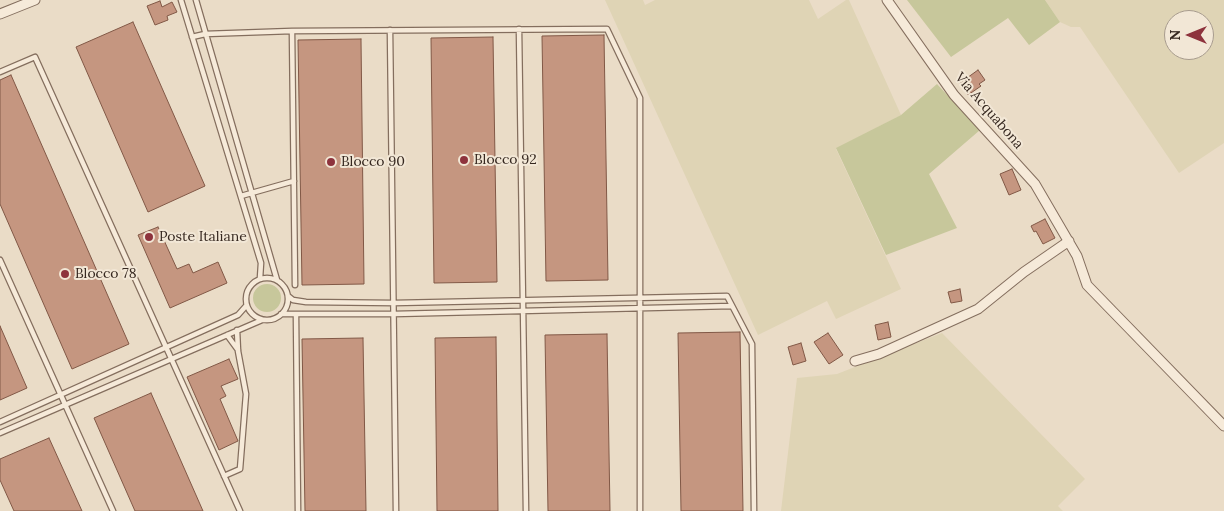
<!DOCTYPE html>
<style>
body{margin:0}
#map{position:relative;width:1224px;height:511px;overflow:hidden;background:#eadcc7;font-family:Lora,serif}
canvas{display:block}
.north{position:absolute;left:1164px;top:10px;width:50px;height:50px;box-sizing:border-box;background:#f2e7d6;border:1px solid #a79b8d;border-radius:50%;rotate:270deg;font-size:14px;font-weight:700;line-height:20px;text-align:center;color:#362820}
.north::after{content:'';display:block;margin:auto;width:18px;height:22px;background:#8e333d;clip-path:polygon(50% 0,100% 100%,50% 72%,0 100%)}
</style>
<div id="map">
<canvas width="1224" height="511"></canvas>
<div class="north">N</div>
</div>
<script>
const ctx = document.querySelector('canvas').getContext('2d');
ctx.lineJoin = 'round';
function paint(path, color) {
  ctx.fillStyle = color;
  ctx.fill(path, 'evenodd');
}
function shape(rows) {
  const path = new Path2D();
  for (const r of rows) {
    if (r.length === 3) {
      path.moveTo(r[0] + r[2], r[1]);
      path.arc(r[0], r[1], r[2], 0, 2 * Math.PI);
      continue;
    }
    path.moveTo(r[0], r[1]);
    for (let i = 2; i < r.length; i += 2) path.lineTo(r[i], r[i + 1]);
  }
  return path;
}
function trace(path, color, width, dash) {
  ctx.strokeStyle = color;
  ctx.lineWidth = width;
  ctx.lineCap = dash ? 'butt' : 'round';
  ctx.setLineDash(dash || []);
  ctx.stroke(path);
}
function write(font, color, halo, rows, align = 'center') {
  ctx.font = font + ' Lora,serif';
  ctx.lineWidth = 4;
  ctx.setLineDash([]);
  ctx.textBaseline = 'middle';
  ctx.strokeStyle = halo;
  ctx.fillStyle = color;
  for (const [text, x, y, turn = 0] of rows) {
    ctx.save();
    ctx.translate(x, y);
    ctx.rotate((+turn || 0) * Math.PI / 180);
    ctx.textAlign = isNaN(turn) ? turn : align;
    if (halo) ctx.strokeText(text, 0, 0);
    ctx.fillText(text, 0, 0);
    ctx.restore();
  }
}
paint(shape([
 [605,0,643,0,645,5,655,0,809,0,818,19,846,0,849,0,901,115,836,149,901,289,836,319,827,301,758,335],
 [1045,0,1224,0,1224,143,1179,173,1080,27,1071,27,1060,22],
 [1174,20,1204,20,1204,50,1174,50],
 [942,333,1085,479,1058,506,1063,511,781,511,797,378,837,374]
]), '#dfd4b5');
paint(shape([
 [907,0,1045,0,1060,22,1029,45,1008,18,951,57],
 [937,84,980,130,929,174,957,228,886,255,836,148,901,115],
 [267,298,14]
]), '#c7c79b');
const building = shape([
 [160,1,162,7,172,2,177,12,167,16,168,20,155,25,147,6,160,1],
 [133,22,205,186,148,212,76,47,133,22],
 [604,35,608,280,546,281,542,36,604,35],
 [493,37,497,282,434,283,431,38,493,37],
 [361,39,364,284,302,285,298,40,361,39],
 [978,70,985,80,979,84,981,86,968,95,960,83,978,70],
 [11,75,129,344,72,369,0,204,0,80,11,75],
 [1012,169,1021,190,1009,195,1000,174,1012,169],
 [1045,219,1055,238,1043,244,1036,231,1034,232,1031,226,1045,219],
 [158,227,177,269,189,264,193,273,218,262,227,283,170,308,138,235,158,227],
 [960,289,962,301,951,303,948,292,960,289],
 [888,322,891,337,878,340,875,325,888,322],
 [0,326,27,388,0,400,0,326],
 [740,332,743,511,681,511,678,333,740,332],
 [828,333,843,355,829,364,814,342,828,333],
 [607,334,610,511,548,511,545,335,607,334],
 [496,337,498,511,437,511,435,338,496,337],
 [363,338,366,511,305,511,302,339,363,338],
 [801,343,806,361,793,365,788,347,801,343],
 [229,359,238,379,221,386,226,396,220,399,238,441,219,450,187,377,229,359],
 [151,393,203,511,135,511,94,418,151,393],
 [49,438,82,511,14,511,0,480,0,459,49,438]
]);
paint(building, '#c59680');
trace(building, '#815846', 1);
const lane = shape([
 [181,0,261,263,260,278],
 [196,0,277,280],
 [519,29,526,511],
 [390,30,396,511],
 [292,31,295,285],
 [192,37,205,34,292,31,607,29,640,98,640,511],
 [0,72,35,57,240,511],
 [241,196,294,181],
 [0,260,113,511],
 [267,299,21],
 [288,296,293,300,306,302,394,303,727,296,752,344,754,511],
 [281,314,394,314,732,306],
 [296,315,298,511],
 [227,335,238,350],
 [0,422,238,315,246,306],
 [0,433,262,320],
 [224,476,240,469,246,394,238,351,237,330]
]);
const street = shape([
 [887,0,954,95,1035,184,1077,256,1087,285,1224,426],
 [0,14,35,0],
 [855,361,879,354,978,309,1024,272,1069,241]
]);
trace(lane, '#846e5e', 7);
trace(street, '#846e5e', 11);
trace(lane, '#f6ead9', 4.5);
trace(street, '#f6ead9', 9);
for (const [x, y, r, color] of [
 [464,160,5,"#8e333d"],
 [331,162,5,"#8e333d"],
 [149,237,5,"#8e333d"],
 [65,274,5,"#8e333d"]
]) {
  const dot = new Path2D();
  dot.arc(x, y, r, 0, 2 * Math.PI);
  ctx.fillStyle = color;
  ctx.fill(dot);
  trace(dot, '#f2e7d6', 2);
}
write('14px', '#362820', '#f2e7d6', [
 ["Via Acquabona",989,111,49]
]);
write('14px', '#362820', '#f2e7d6', [
 ["Blocco 92",474,160],
 ["Blocco 90",341,162],
 ["Poste Italiane",159,237],
 ["Blocco 78",75,274]
], 'left');
</script>
